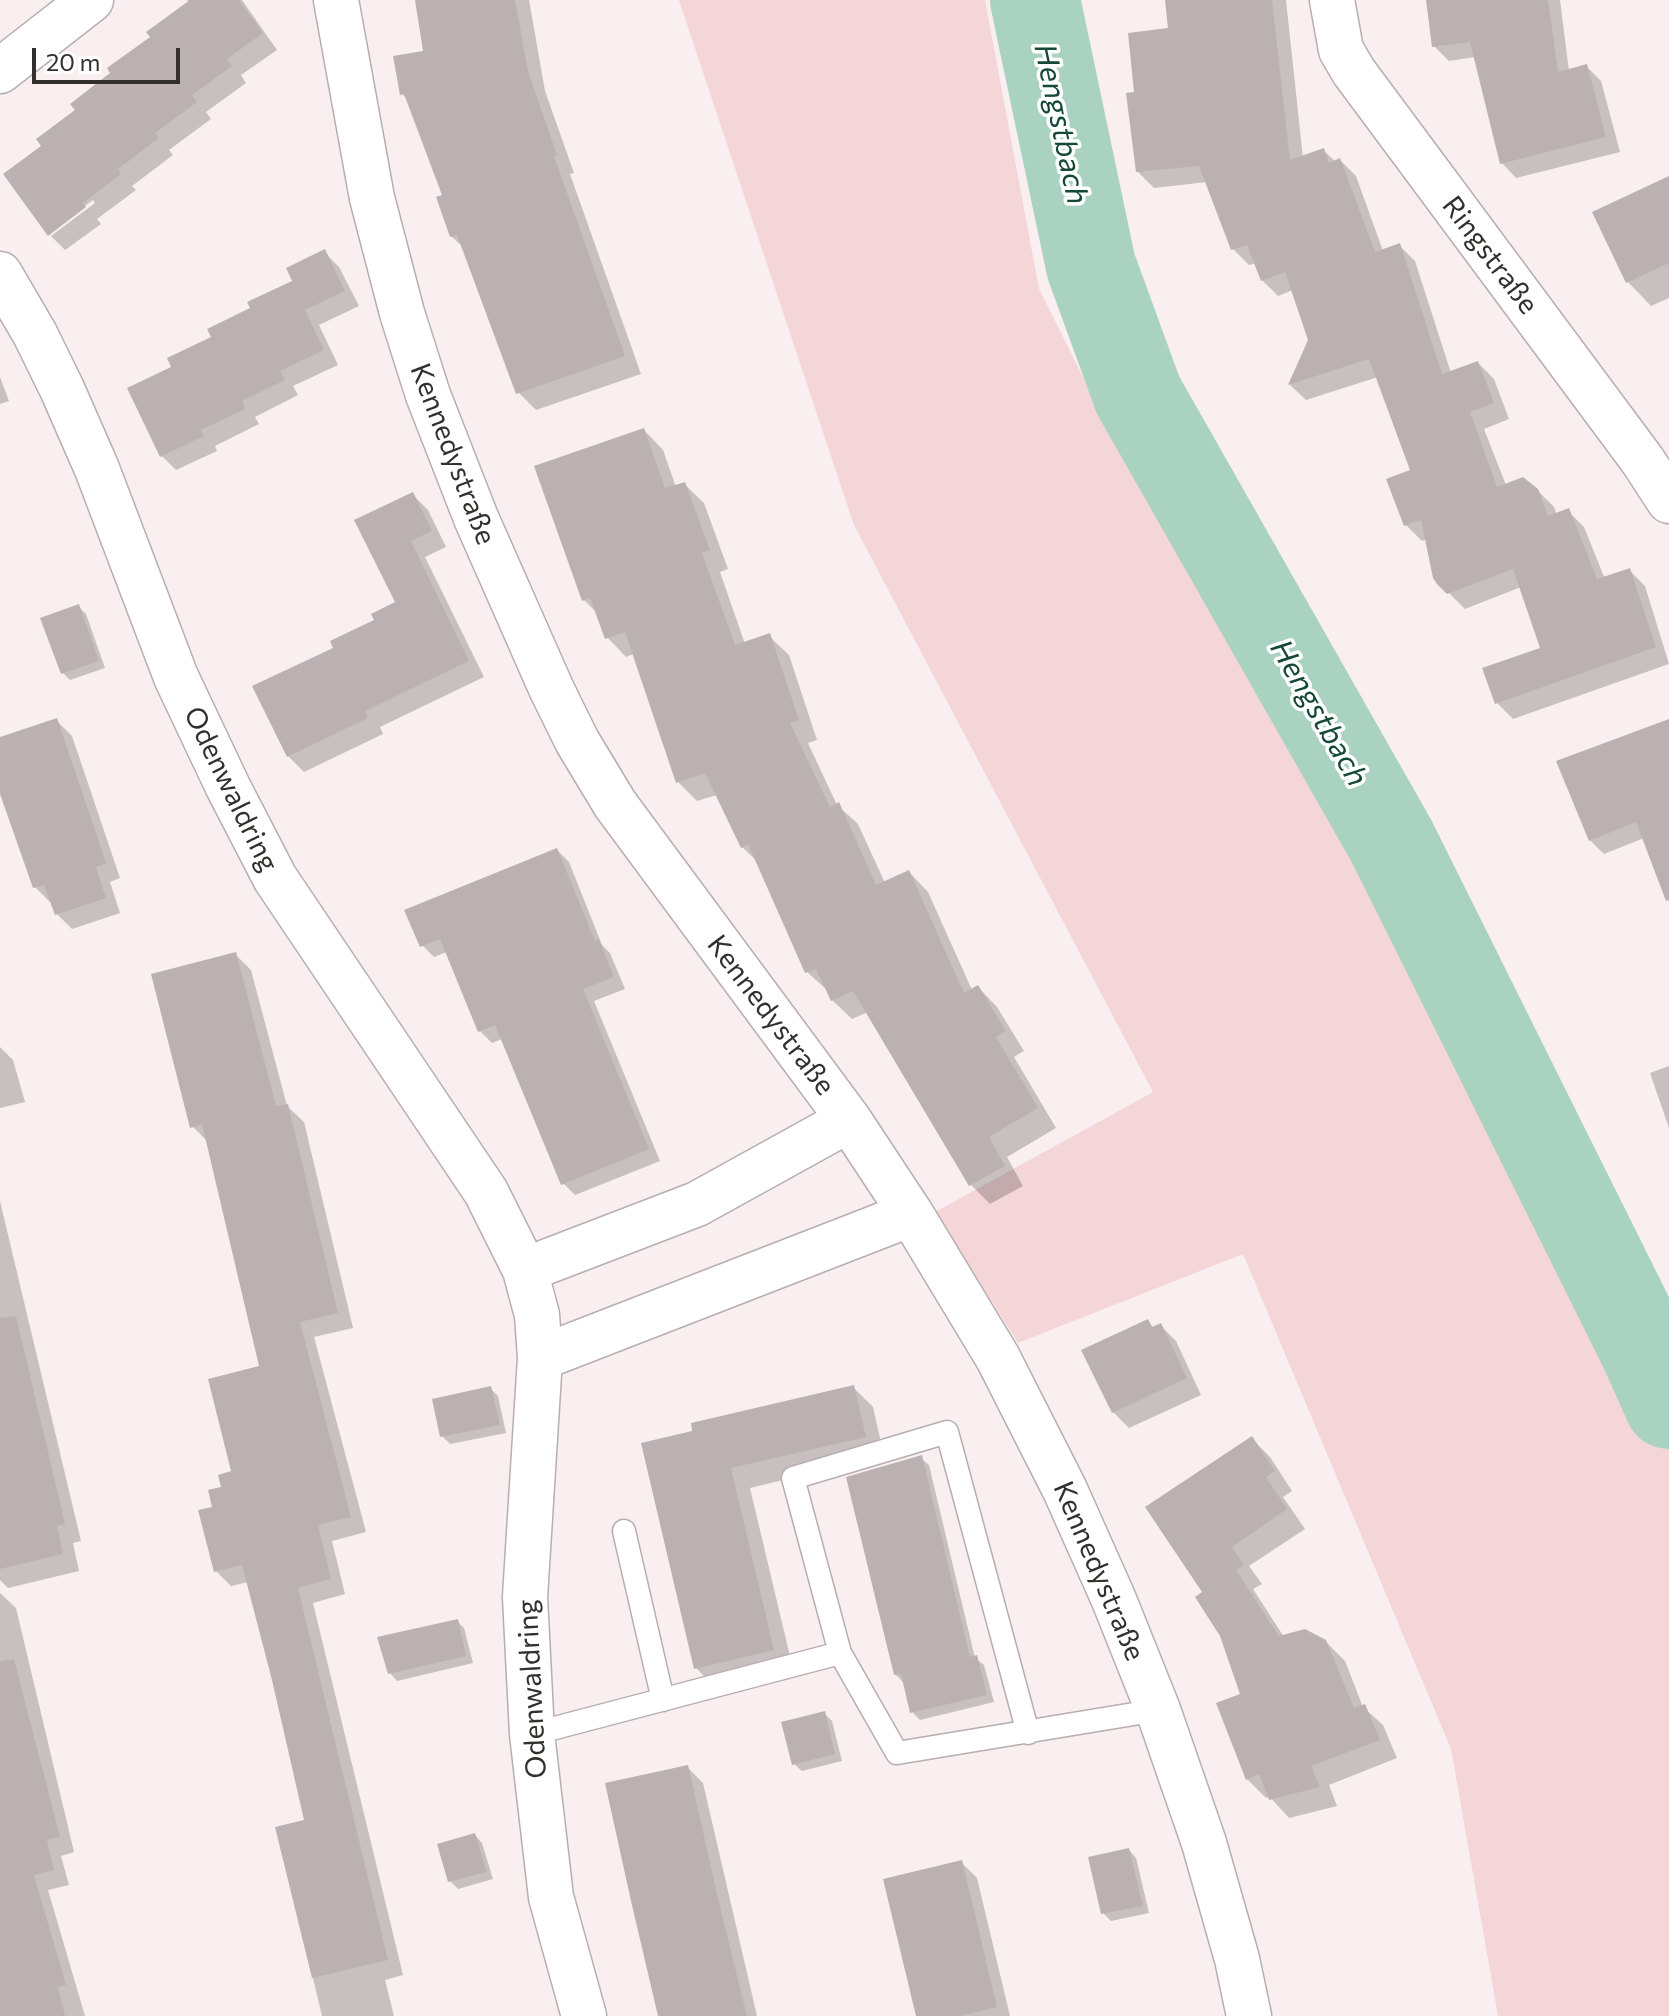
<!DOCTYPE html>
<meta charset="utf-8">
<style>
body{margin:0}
#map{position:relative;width:1669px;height:2016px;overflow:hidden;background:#f9eff0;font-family:Commissioner,sans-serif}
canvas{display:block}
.scale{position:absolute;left:32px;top:48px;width:148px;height:36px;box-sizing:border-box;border:4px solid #332f2f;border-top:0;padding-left:10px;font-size:24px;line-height:28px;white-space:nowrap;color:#332f2f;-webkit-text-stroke:6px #fff;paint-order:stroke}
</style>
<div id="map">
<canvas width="1669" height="2016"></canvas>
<div class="scale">20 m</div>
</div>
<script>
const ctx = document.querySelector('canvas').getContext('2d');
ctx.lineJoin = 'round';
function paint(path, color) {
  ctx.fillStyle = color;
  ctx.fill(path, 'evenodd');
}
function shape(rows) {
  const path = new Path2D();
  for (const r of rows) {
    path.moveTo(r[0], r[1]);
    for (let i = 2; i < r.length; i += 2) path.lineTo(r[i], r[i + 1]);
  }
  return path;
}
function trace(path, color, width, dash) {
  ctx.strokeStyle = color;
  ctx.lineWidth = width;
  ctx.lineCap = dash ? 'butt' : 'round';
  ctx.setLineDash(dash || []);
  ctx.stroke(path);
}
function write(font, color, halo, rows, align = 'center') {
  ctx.font = font + ' Commissioner,sans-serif';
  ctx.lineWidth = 7;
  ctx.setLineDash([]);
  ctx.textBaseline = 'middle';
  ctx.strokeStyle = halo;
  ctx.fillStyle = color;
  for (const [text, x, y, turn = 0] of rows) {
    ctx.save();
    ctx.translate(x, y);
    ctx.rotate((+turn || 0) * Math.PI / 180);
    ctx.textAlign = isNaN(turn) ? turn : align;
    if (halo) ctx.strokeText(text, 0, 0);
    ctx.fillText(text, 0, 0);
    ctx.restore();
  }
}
paint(shape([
 [679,0,985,0,1039,289,1113,437,1264,671,1370,870,1488,1123,1536,1081,1546,1100,1669,1357,1669,2016,1498,2016,1451,1749,1243,1254,1018,1343,935,1212,1153,1092,854,525]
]), '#f4d6d9');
paint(shape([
 [187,0,242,0,277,50,241,75,246,83,206,112,211,119,169,150,173,155,132,186,136,190,97,219,101,224,65,250,51,236,95,203,93,200,49,233,44,146,113,74,189,3],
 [417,0,529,0,545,91,574,173,570,174,641,374,536,410,518,392,464,248,451,236,445,197,409,101,402,94,425,52],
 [1167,0,1286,0,1303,158,1323,150,1336,162,1340,160,1356,176,1383,251,1399,245,1415,261,1451,373,1478,363,1494,379,1509,419,1484,429,1506,485,1537,490,1554,507,1557,515,1568,511,1584,527,1605,579,1629,570,1645,586,1669,664,1513,719,1497,703,1484,670,1542,649,1521,587,1465,609,1448,592,1427,539,1422,541,1406,525,1412,471,1378,377,1306,400,1290,385,1310,340,1293,290,1278,296,1262,280,1256,263,1249,265,1233,249,1207,182,1154,188,1137,171,1136,94,1171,30],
 [1428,0,1560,0,1569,71,1586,66,1601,81,1620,152,1516,178,1502,163,1475,57,1449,61,1434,46],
 [1669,178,1669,298,1651,306,1628,282],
 [324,252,339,267,359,306,319,325,338,365,293,386,298,395,255,417,259,424,215,446,217,451,176,470,162,456,173,368,214,338,298,289],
 [0,377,9,401,0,404],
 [644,430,663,450,676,487,684,484,704,503,728,569,720,572,745,644,769,636,789,655,817,740,808,743,837,805,858,824,885,883,909,872,928,892,972,990,978,987,997,1007,1024,1051,1014,1057,1056,1128,1007,1157,1023,1186,990,1204,971,1185,868,1012,852,1019,832,1000,828,991,807,972,758,862,742,847,717,795,697,801,678,782,634,654,626,657,607,637,598,614,584,600],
 [412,494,428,510,446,547,425,557,484,677,380,727,383,734,304,772,288,756,336,649,398,603],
 [78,606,86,614,105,668,70,680,63,673],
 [57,721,72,736,120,878,110,882,120,913,72,929,57,914,52,901,50,902,35,887,0,787,0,740],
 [1669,721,1669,883,1644,838,1604,854,1590,840],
 [557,850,569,862,602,945,610,953,625,989,594,1001,660,1161,575,1195,563,1183,502,1039,492,1043,480,1031,447,952,434,957,422,945],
 [236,955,251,970,287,1106,304,1122,353,1328,314,1337,366,1532,332,1541,345,1594,313,1603,403,1975,385,1980,394,2016,322,2016,277,1828,307,1821,248,1582,231,1586,216,1571,224,1488,234,1473,262,1367,209,1143,192,1126],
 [0,1047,13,1060,25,1102,0,1108],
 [1669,1066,1669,1128,1650,1073],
 [0,1201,81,1541,73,1543,79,1571,8,1588,0,1580],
 [1147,1322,1154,1328,1160,1325,1176,1341,1201,1395,1129,1428,1113,1412],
 [853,1387,873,1407,884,1456,750,1488,793,1669,716,1688,696,1668,695,1432],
 [491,1389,498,1396,506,1433,450,1444,442,1436],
 [1251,1438,1270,1457,1292,1491,1283,1497,1305,1529,1249,1566,1262,1584,1253,1589,1284,1637,1325,1641,1345,1661,1363,1707,1383,1725,1397,1758,1329,1785,1337,1806,1289,1818,1269,1796,1266,1798,1247,1779,1243,1695,1204,1593],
 [921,1458,929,1465,975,1658,984,1665,994,1702,920,1720,912,1712,903,1682,895,1674],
 [0,1593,16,1608,74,1852,61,1856,69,1885,48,1890,85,2016,0,2016],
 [457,1621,464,1628,473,1663,397,1681,390,1673],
 [824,1713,832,1721,842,1761,802,1771,794,1764],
 [687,1767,703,1783,757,2016,660,2016],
 [475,1835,482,1843,493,1879,458,1889,450,1881],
 [1129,1850,1136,1858,1149,1913,1111,1921,1103,1913],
 [961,1862,977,1878,1010,2016,918,2016]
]), '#0003');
trace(shape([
 [1035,0,1091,266,1138,395,1392,842,1644,1348,1669,1404]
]), '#aad2c1', 90);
paint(shape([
 [190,0,239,0,263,33,227,59,232,66,192,95,197,102,155,133,159,138,118,169,121,174,83,203,86,207,48,236,3,174,41,146,36,139,75,110,70,104,110,73,107,68,150,37,146,32],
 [415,0,515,0,528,71,557,155,554,156,625,356,516,394,457,235,450,237,436,197,442,195,404,94,400,95,393,56,423,51],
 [1165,0,1272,0,1290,160,1324,148,1329,163,1340,158,1375,252,1400,243,1442,374,1478,361,1494,403,1470,412,1497,487,1523,477,1538,489,1548,516,1569,508,1597,579,1630,568,1656,647,1495,704,1482,668,1540,648,1513,569,1447,594,1437,584,1433,578,1421,520,1404,526,1386,479,1410,470,1369,359,1288,385,1308,340,1285,272,1261,281,1247,245,1231,250,1199,166,1136,172,1126,93,1134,92,1128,33,1168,28],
 [1426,0,1548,0,1558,72,1587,64,1606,137,1500,164,1470,42,1432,47],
 [1669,176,1669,263,1626,283,1592,212],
 [325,249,345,291,305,310,324,350,280,371,285,380,242,401,245,409,201,430,204,436,160,457,127,388,171,367,167,358,211,337,207,329,250,308,247,302,292,281,294,285,286,268],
 [644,428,665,488,685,482,710,550,702,553,735,645,770,633,799,720,790,723,830,807,839,802,876,885,909,870,964,993,978,985,1006,1031,996,1037,1038,1108,989,1137,1005,1166,969,1186,853,991,831,1001,816,969,805,973,748,844,741,848,705,773,676,783,625,632,605,639,590,598,582,601,534,466],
 [413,492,432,531,411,541,469,661,365,711,368,718,287,757,252,686,333,648,330,641,374,620,371,614,395,602,354,520],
 [79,604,99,661,61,674,40,618],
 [57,718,106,863,96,867,106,898,55,915,44,885,33,888,0,794,0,737],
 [1669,719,1669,900,1666,901,1636,822,1589,841,1556,761],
 [557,848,595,941,599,939,614,977,583,989,649,1149,561,1185,495,1025,478,1032,440,939,420,947,404,910],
 [236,952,276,1106,288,1104,338,1313,300,1322,351,1517,318,1525,331,1579,298,1588,388,1960,312,1978,275,1827,304,1820,272,1680,242,1565,214,1572,198,1510,212,1507,208,1490,221,1487,218,1475,231,1471,208,1379,259,1366,202,1124,190,1128,151,974],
 [16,1316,65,1524,57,1526,63,1554,0,1569,0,1318],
 [1148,1319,1152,1327,1161,1323,1187,1378,1112,1413,1081,1350],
 [854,1385,866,1437,731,1468,774,1650,694,1669,641,1443,692,1431,691,1423],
 [491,1386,500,1425,440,1437,432,1399],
 [1252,1436,1275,1471,1266,1477,1287,1509,1232,1547,1244,1565,1236,1570,1279,1636,1305,1629,1326,1640,1354,1708,1365,1704,1380,1740,1311,1766,1320,1787,1269,1800,1259,1774,1246,1780,1216,1703,1240,1694,1220,1636,1195,1597,1202,1592,1145,1507],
 [922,1455,970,1657,977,1655,987,1695,910,1713,901,1674,894,1675,846,1477],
 [458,1619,466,1656,388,1674,377,1637],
 [14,1659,60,1837,47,1840,54,1870,34,1875,66,1985,58,1987,65,2016,0,2016,0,1661],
 [825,1711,835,1754,792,1765,781,1722],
 [688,1765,721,1911,747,2016,658,2016,631,1901,605,1783],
 [475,1833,487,1872,448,1882,437,1844],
 [1129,1848,1143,1906,1101,1914,1088,1857],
 [962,1860,997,2007,960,2016,916,2016,883,1879]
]), '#bbb1b2');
const lane = shape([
 [624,1531,663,1700],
 [840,1653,793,1478,947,1432,1028,1733],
 [532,1734,840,1653,897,1753,1158,1710]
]);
const street = shape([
 [336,0,372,198,402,313,428,395,476,518,551,688,577,741,615,804,849,1120,911,1214,998,1358,1065,1490,1114,1600,1158,1710,1204,1843,1237,1959,1249,2016],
 [1332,0,1341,50,1354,72,1643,461,1669,501],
 [0,71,91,0],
 [0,274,35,334,62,389,97,469,176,677,228,787,275,878,486,1192,525,1270,537,1315,540,1358,525,1597,532,1734,551,1897,584,2016],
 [525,1270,697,1204,849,1120],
 [540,1358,911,1214]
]);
trace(lane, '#b8aeaf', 25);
trace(street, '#b8aeaf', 47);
trace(lane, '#fff', 22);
trace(street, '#fff', 44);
write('28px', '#332f2f', '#fff', [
 ["Ringstraße",1490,255,53],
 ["Kennedystraße",453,454,69],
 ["Odenwaldring",231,789,64],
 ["Kennedystraße",771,1015,53],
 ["Kennedystraße",1099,1571,67],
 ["Odenwaldring",532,1689,-93]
]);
write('italic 30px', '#144837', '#fff', [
 ["Hengstbach",1061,124,78],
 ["Hengstbach",1319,713,60]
]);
</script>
